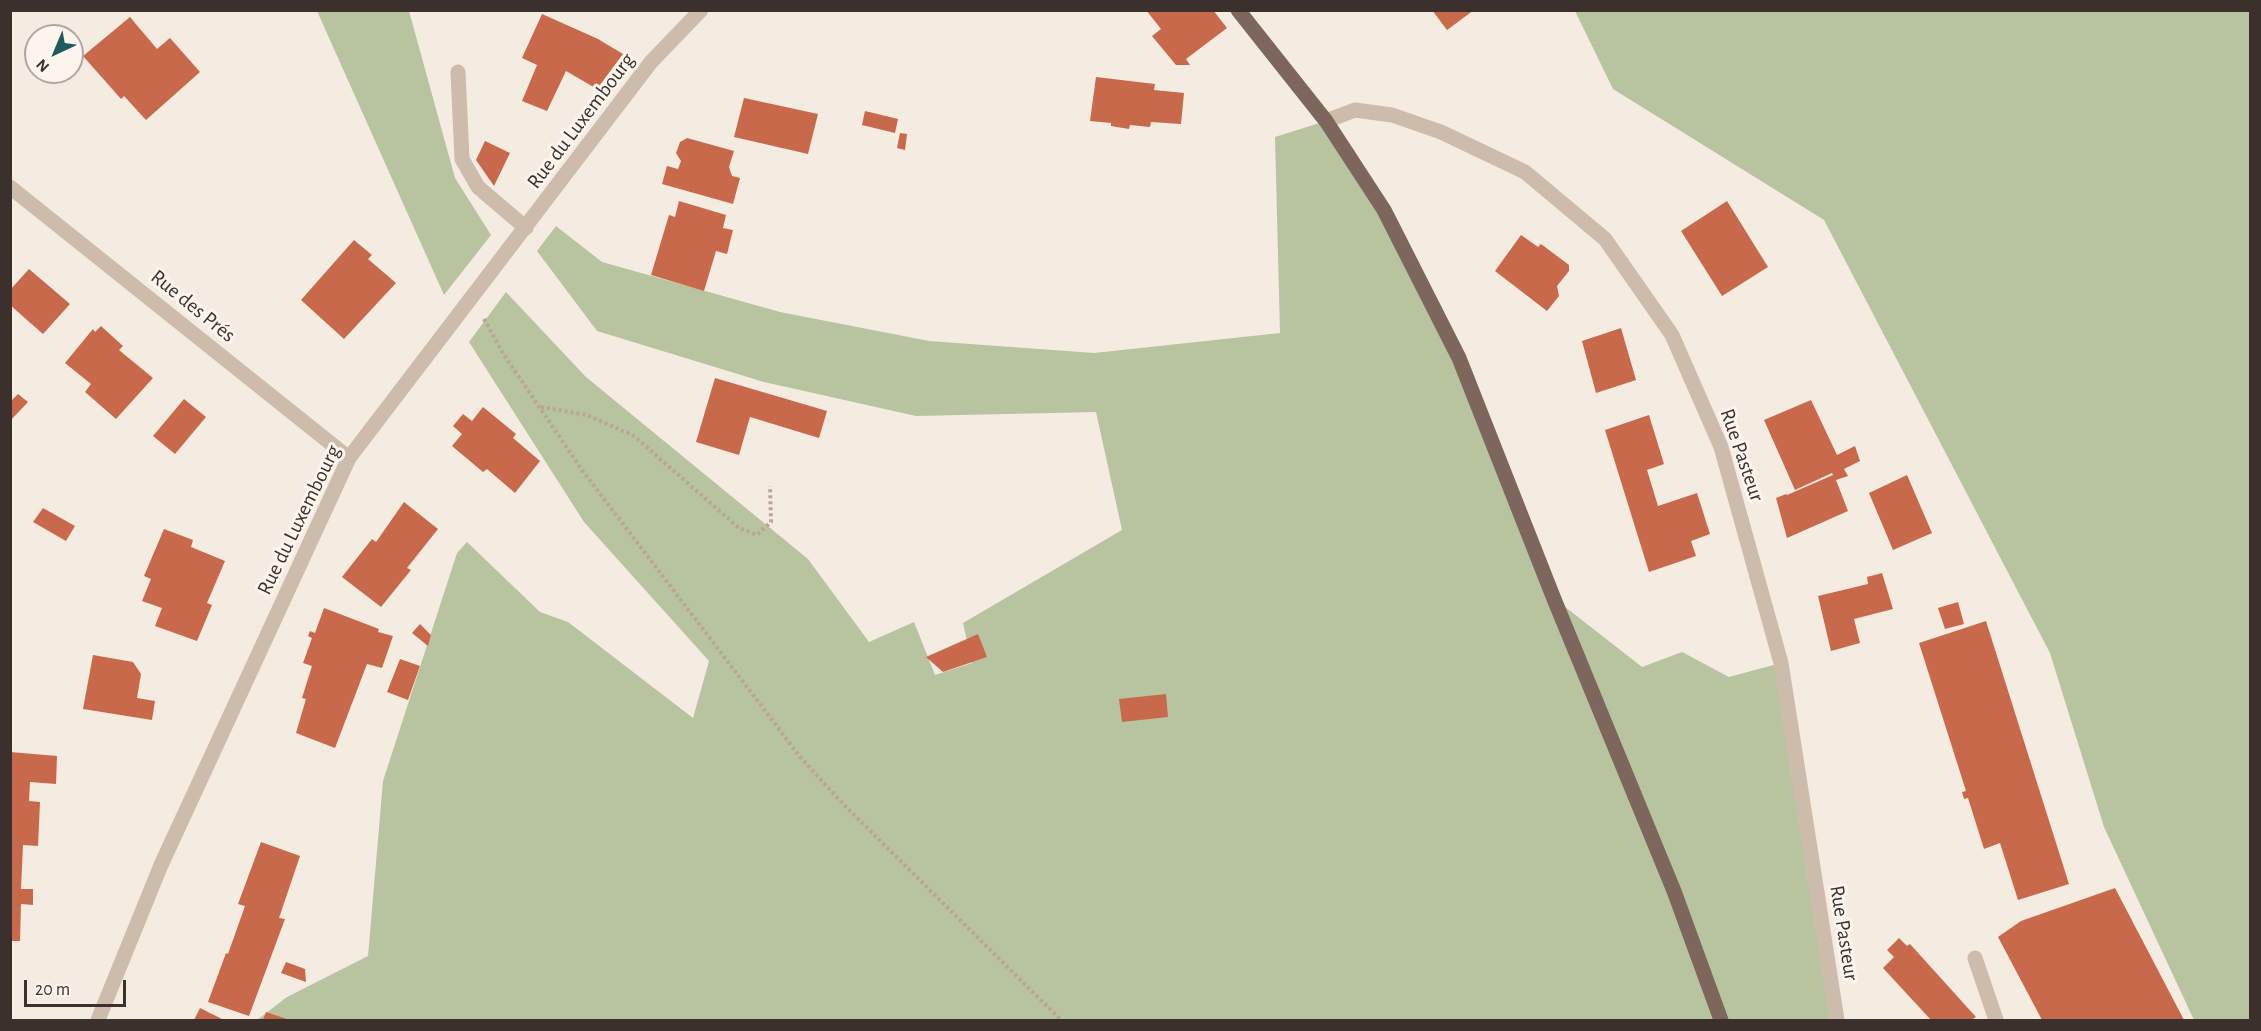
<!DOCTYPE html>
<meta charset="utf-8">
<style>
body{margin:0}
#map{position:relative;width:2261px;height:1031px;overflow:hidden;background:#f4ebe1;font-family:"Alegreya Sans",sans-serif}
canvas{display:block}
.frame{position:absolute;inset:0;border:12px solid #3b302b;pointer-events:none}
.north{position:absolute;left:24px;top:24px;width:60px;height:60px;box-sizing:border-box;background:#fbf5ee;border:2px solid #aea6a0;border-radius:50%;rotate:224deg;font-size:16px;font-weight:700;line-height:24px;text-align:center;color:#3b302b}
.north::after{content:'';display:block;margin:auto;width:21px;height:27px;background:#1f5a5e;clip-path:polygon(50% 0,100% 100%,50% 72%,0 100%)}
.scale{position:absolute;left:24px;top:980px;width:102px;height:27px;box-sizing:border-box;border:3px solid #3b302b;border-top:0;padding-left:8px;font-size:18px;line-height:21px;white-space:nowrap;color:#3b302b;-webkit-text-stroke:4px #fbf5ee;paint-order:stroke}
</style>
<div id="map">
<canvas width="2261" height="1031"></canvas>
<div class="frame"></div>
<div class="north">N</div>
<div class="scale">20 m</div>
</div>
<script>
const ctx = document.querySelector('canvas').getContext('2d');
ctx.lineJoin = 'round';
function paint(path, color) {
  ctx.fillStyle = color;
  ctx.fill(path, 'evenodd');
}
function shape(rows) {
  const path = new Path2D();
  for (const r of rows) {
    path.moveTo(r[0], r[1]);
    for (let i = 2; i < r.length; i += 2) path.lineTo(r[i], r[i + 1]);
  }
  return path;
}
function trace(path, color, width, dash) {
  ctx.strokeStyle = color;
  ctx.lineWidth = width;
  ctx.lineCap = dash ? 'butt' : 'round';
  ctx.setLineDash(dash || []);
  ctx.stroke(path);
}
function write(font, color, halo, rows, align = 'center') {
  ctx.font = font + ' "Alegreya Sans",sans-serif';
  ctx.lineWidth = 6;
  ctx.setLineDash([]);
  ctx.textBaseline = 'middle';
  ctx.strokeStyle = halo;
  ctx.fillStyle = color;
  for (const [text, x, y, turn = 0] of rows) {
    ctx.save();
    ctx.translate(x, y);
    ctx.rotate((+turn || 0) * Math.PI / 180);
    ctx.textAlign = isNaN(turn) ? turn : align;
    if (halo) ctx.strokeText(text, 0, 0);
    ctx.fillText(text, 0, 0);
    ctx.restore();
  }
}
paint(shape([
 [317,11,409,11,455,178,491,235,444,295],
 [1575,11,2250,11,2250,1020,2194,1020,2104,827,2050,653,1824,220,1613,89],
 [1326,121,1459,358,1555,599,1642,667,1682,652,1729,677,1781,663,1837,1020,257,1020,287,997,368,956,383,781,457,553,467,542,540,612,568,622,693,718,709,661,584,522,469,342,506,292,586,377,808,559,869,642,914,622,935,675,972,663,963,623,1122,530,1096,412,916,416,764,382,597,331,537,251,556,226,602,262,780,312,929,341,1094,353,1280,333,1275,137]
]), '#b8c4a0');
paint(shape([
 [1146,10,1213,10,1227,28,1186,59,1190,65,1176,65,1152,36,1161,29],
 [1432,10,1474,10,1447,30],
 [542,14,598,39,623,54,597,89,566,71,547,111,522,101,537,65,522,58],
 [130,17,157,49,170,38,200,72,146,120,124,96,121,99,83,56],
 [1096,77,1155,84,1154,90,1184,93,1181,124,1151,122,1150,127,1130,125,1129,129,1111,126,1111,123,1090,121],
 [744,98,818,114,808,154,734,137],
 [865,111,898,119,895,133,862,125],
 [900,133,907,134,905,150,897,148],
 [687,138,734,151,729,167,732,176,740,178,733,204,662,184,667,166,678,169,681,161,676,153,680,142],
 [485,141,510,153,494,186,476,160],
 [679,201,726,215,723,228,733,230,727,254,716,251,704,291,651,275,669,215,675,217],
 [1727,201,1768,267,1722,296,1681,231],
 [1521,235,1538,247,1541,244,1569,265,1569,271,1557,286,1559,296,1547,311,1495,271],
 [354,240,372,255,368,259,396,283,344,339,301,300],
 [29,269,70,304,43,334,10,305,10,290],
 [101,326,123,346,119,350,153,378,116,419,85,392,91,384,65,363,93,329,95,332],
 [1621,328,1636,380,1596,393,1582,341],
 [715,378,827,411,819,438,750,417,739,455,696,442],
 [18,394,28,402,10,421,10,402],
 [184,399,206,417,175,454,153,436],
 [1811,400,1837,455,1855,446,1860,461,1844,469,1848,476,1836,480,1848,511,1787,538,1776,498,1786,494,1787,495,1833,475,1832,473,1795,490,1764,420],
 [483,407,516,434,513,438,540,461,515,493,487,469,483,472,452,446,462,434,453,426,463,414,472,421],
 [1649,415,1664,464,1647,470,1658,506,1697,493,1710,534,1691,541,1696,556,1649,572,1605,430],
 [1907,475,1932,533,1893,550,1869,493],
 [404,502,438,529,407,568,411,570,381,607,342,577,372,539,376,542],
 [43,508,75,526,66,541,33,522],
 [164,529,193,540,191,547,225,561,207,603,212,605,197,641,155,626,162,608,142,601,151,579,144,576],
 [1882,573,1893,609,1854,619,1860,643,1831,651,1818,596,1868,584,1867,577],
 [1958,602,1964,624,1945,629,1938,608],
 [324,608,379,629,378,632,393,636,382,668,367,664,335,748,296,733,306,699,302,698,312,666,303,663,312,638,308,636,310,631,315,633],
 [1986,621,2069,884,2018,900,2000,843,1984,849,1968,798,1964,799,1962,792,1966,791,1919,643],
 [420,624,431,635,428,646,412,633],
 [978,634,987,657,943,672,926,657],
 [93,655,133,662,141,674,137,698,155,701,152,720,83,709],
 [400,659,420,666,408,700,387,692],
 [1166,694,1168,717,1122,722,1119,699],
 [10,752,57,756,56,784,30,782,29,801,40,802,38,846,23,845,21,889,33,889,33,905,21,904,20,941,10,941],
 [261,842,300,856,279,918,285,919,249,1016,208,1002,226,953,228,954,245,906,238,904],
 [2115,888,2184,1020,2042,1020,1998,937,2021,921],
 [1899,938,1907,946,1910,944,1976,1017,1971,1020,1931,1020,1883,968,1894,957,1887,950],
 [286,962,305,969,306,982,281,973],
 [200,1008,224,1020,194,1020],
 [266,1012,290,1020,263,1020]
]), '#c8694b');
trace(shape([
 [484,319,504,355,582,470,801,758,845,806,1061,1020],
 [541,407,587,415,634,436,739,528,757,535,771,522,770,486]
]), '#b9a596', 4, [3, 3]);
trace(shape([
 [458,72,462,159,478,187,526,228],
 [1326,121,1355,110,1392,115,1441,132,1525,172,1605,239,1672,335,1721,447,1781,663,1837,1020],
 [10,187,349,458],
 [1975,958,1996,1020],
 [98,1020,161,865,349,458,651,62,701,10]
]), '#cdbbac', 15);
trace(shape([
 [1238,10,1326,121,1384,210,1459,358,1554,599,1674,891,1721,1020]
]), '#7d675c', 15);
write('21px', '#3b302b', '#fbf5ee', [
 ["Rue du Luxembourg",581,121,-53],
 ["Rue des Prés",193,306,39],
 ["Rue Pasteur",1742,455,71],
 ["Rue du Luxembourg",299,520,-64],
 ["Rue Pasteur",1844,933,81]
]);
</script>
